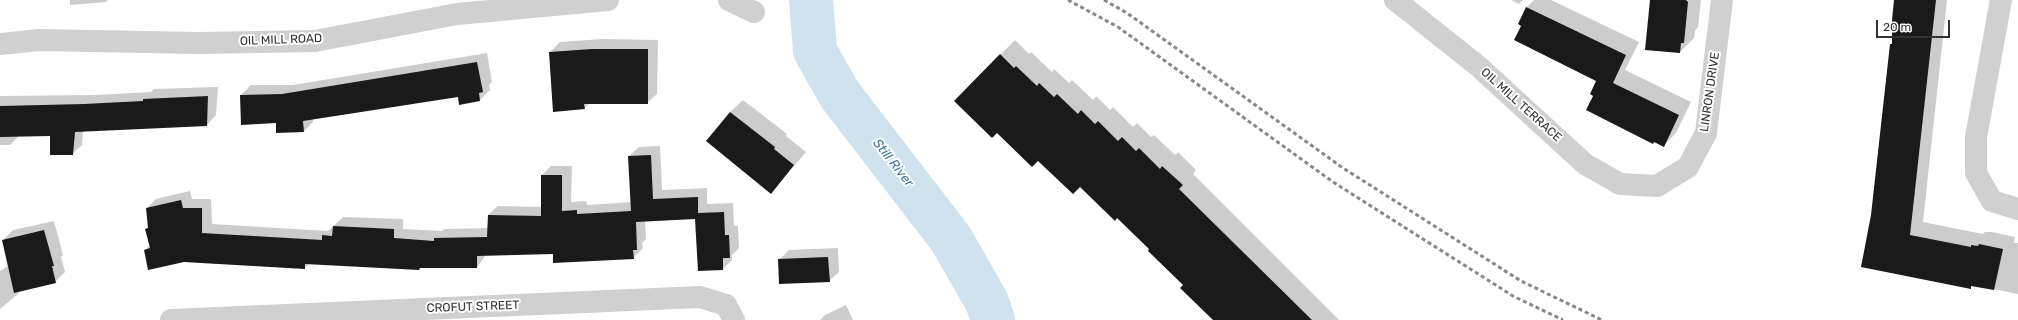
<!DOCTYPE html>
<style>
body{margin:0}
#map{position:relative;width:2018px;height:320px;overflow:hidden;background:#fff;font-family:Rubik,sans-serif}
canvas{display:block}
.scale{position:absolute;left:1876px;top:20px;width:74px;height:18px;box-sizing:border-box;border:2px solid #333;border-top:0;padding-left:5px;font-size:12px;line-height:14px;white-space:nowrap;color:#333;-webkit-text-stroke:3px #fff;paint-order:stroke}
</style>
<div id="map">
<canvas width="2018" height="320"></canvas>
<div class="scale">20 m</div>
</div>
<script>
const ctx = document.querySelector('canvas').getContext('2d');
ctx.lineJoin = 'round';
function paint(path, color) {
  ctx.fillStyle = color;
  ctx.fill(path, 'evenodd');
}
function shape(rows) {
  const path = new Path2D();
  for (const r of rows) {
    path.moveTo(r[0], r[1]);
    for (let i = 2; i < r.length; i += 2) path.lineTo(r[i], r[i + 1]);
  }
  return path;
}
function trace(path, color, width, dash) {
  ctx.strokeStyle = color;
  ctx.lineWidth = width;
  ctx.lineCap = dash ? 'butt' : 'round';
  ctx.setLineDash(dash || []);
  ctx.stroke(path);
}
function write(font, color, halo, rows, align = 'center') {
  ctx.font = font + ' Rubik,sans-serif';
  ctx.lineWidth = 4;
  ctx.setLineDash([]);
  ctx.textBaseline = 'middle';
  ctx.strokeStyle = halo;
  ctx.fillStyle = color;
  for (const [text, x, y, turn = 0] of rows) {
    ctx.save();
    ctx.translate(x, y);
    ctx.rotate((+turn || 0) * Math.PI / 180);
    ctx.textAlign = isNaN(turn) ? turn : align;
    if (halo) ctx.strokeText(text, 0, 0);
    ctx.fillText(text, 0, 0);
    ctx.restore();
  }
}
paint(shape([
 [70,0,108,0,106,2,70,5],
 [1511,0,1523,0,1519,4],
 [1534,0,1551,0,1639,42,1625,70,1691,102,1676,133,1663,146,1595,95,1597,80,1519,24,1527,7],
 [1651,0,1701,0,1698,27,1695,31,1694,38,1680,52],
 [1895,0,1947,0,1923,222,1983,234,1985,232,1992,232,2015,237,2014,243,2018,243,2018,294,1973,285,1970,288,1872,215,1891,44,1893,42],
 [602,39,658,40,657,94,647,103,590,103,584,108,550,52,560,42],
 [1015,40,1029,54,1031,52,1052,72,1054,69,1069,83,1072,80,1093,100,1096,96,1110,110,1113,107,1133,127,1137,123,1151,137,1154,135,1175,155,1178,152,1196,170,1193,174,1339,320,1215,320,1151,249,1000,55],
 [487,53,492,82,489,85,490,90,480,100,459,95,313,118,313,122,303,132,277,122,241,95,251,85,293,85],
 [218,87,216,115,207,125,83,131,82,145,72,154,51,135,20,135,10,145,0,145,0,96,95,95,151,92,154,89],
 [743,100,787,134,786,136,806,152,771,193,730,112],
 [660,146,662,190,707,188,707,204,733,203,734,226,738,226,739,248,732,255,732,260,723,269,696,218,645,220,646,239,642,243,643,248,633,258,554,253,486,255,477,267,309,264,304,268,145,250,150,245,146,229,149,226,147,208,156,199,190,191,192,199,211,199,212,224,328,231,343,217,403,219,403,229,442,231,444,229,488,228,488,215,498,206,542,207,542,175,551,166,572,166,571,202,586,201,587,205,632,202,629,156,639,147],
 [54,221,63,255,61,257,65,272,55,282,17,291,19,293,0,309,0,271,9,265,3,240,13,230],
 [838,248,839,272,829,281,779,260,789,250],
 [846,305,853,320,820,320,825,315]
]), '#0003');
trace(shape([
 [811,0,815,51,840,95,951,239,987,302,993,320]
]), '#cfe2ee', 44);
paint(shape([
 [1650,0,1686,0,1688,2,1684,43,1681,43,1680,53,1645,50],
 [1894,0,1936,0,1910,235,1971,247,1971,245,1978,246,1979,244,2003,249,1994,290,1971,286,1971,289,1861,267,1871,215,1890,44,1892,44,1892,20],
 [1526,7,1626,55,1613,83,1679,115,1664,147,1654,142,1653,144,1586,110,1593,96,1590,94,1596,81,1514,40,1521,26,1518,24],
 [592,49,648,49,648,104,584,104,585,109,553,112,549,52],
 [1000,54,1014,68,1016,66,1037,86,1039,83,1054,97,1057,94,1078,114,1081,110,1095,124,1098,121,1118,141,1122,137,1136,151,1139,148,1160,169,1162,166,1183,185,1179,189,1312,320,1213,320,1180,288,1183,285,1148,251,1149,249,1117,218,1115,221,1080,187,1073,194,1038,161,1032,167,997,133,992,138,954,101],
 [477,62,483,92,479,93,480,101,459,105,458,97,303,121,304,132,276,133,276,123,241,125,240,95,282,94],
 [208,96,207,126,75,132,73,155,50,155,50,136,0,137,0,106,84,104,143,101,143,99],
 [730,112,775,147,774,149,794,165,771,194,706,141],
 [651,155,653,199,698,197,698,213,724,212,725,235,729,235,730,258,723,258,723,270,698,271,695,219,636,222,637,250,633,250,634,259,553,263,553,254,477,256,477,268,420,268,419,270,305,264,305,269,184,262,148,270,144,250,150,248,145,229,148,228,146,208,181,200,183,208,202,208,202,233,322,240,322,235,332,236,333,226,394,229,394,238,434,241,434,238,487,237,488,215,541,216,541,175,562,175,562,211,577,210,577,214,631,211,628,156],
 [44,230,54,266,52,266,56,283,14,293,2,240],
 [828,257,830,282,779,284,778,259]
]), '#1a1a1a');
trace(shape([
 [729,0,754,12],
 [1395,0,1478,66,1585,164,1620,184,1657,186,1688,167,1706,133,1722,0],
 [2001,0,1976,137,1976,173,1992,201,2018,209],
 [0,44,39,40,199,43,315,41,457,14,608,0],
 [171,320,700,297,726,305,734,320]
]), '#d0d0d0', 22);
trace(shape([
 [1068,0,1118,27,1333,182,1513,296,1563,320],
 [1104,0,1127,13,1343,168,1521,281,1602,320]
]), '#888', 3, [4, 3]);
write('12px', '#333', '#fff', [
 ["OIL MILL ROAD",281,40,-2],
 ["LINRON DRIVE",1710,92,-82],
 ["OIL MILL TERRACE",1521,105,42],
 ["CROFUT STREET",473,307,-2]
]);
write('italic 13px', '#3f7597', '#fff', [
 ["Still River",893,163,52]
]);
</script>
